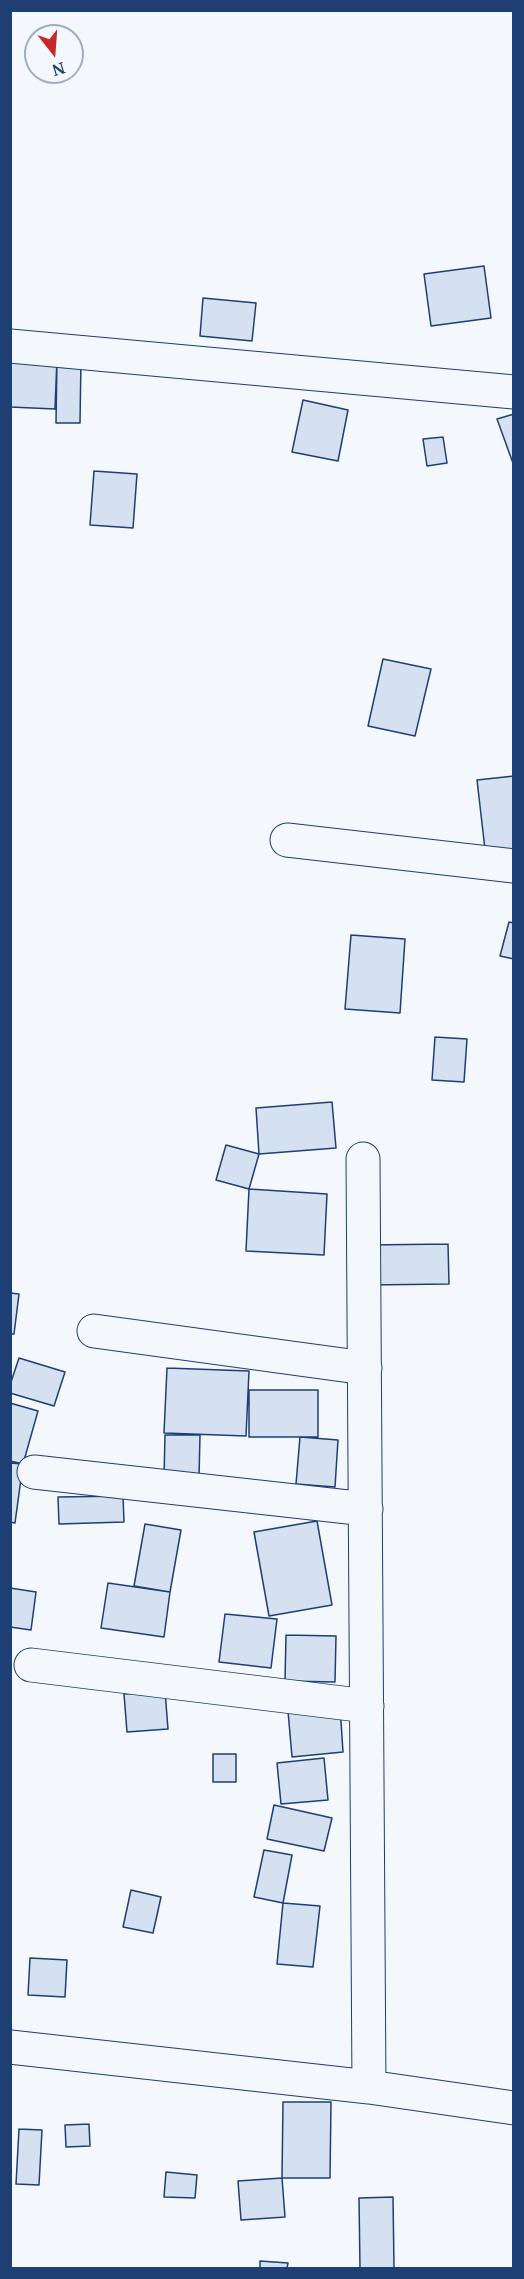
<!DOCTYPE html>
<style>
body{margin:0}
#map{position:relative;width:524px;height:2279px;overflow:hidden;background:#f4f7fb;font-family:"Noto Serif",serif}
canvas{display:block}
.frame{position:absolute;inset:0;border:12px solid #1d3f73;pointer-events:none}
.north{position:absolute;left:24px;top:24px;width:60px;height:60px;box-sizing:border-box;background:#f4f7fb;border:2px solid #9eadc5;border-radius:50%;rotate:163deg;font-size:16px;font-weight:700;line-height:24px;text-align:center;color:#1d3f73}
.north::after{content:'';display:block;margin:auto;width:21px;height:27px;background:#c62828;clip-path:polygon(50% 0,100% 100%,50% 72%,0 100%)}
</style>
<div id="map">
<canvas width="524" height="2279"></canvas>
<div class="frame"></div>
<div class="north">N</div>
</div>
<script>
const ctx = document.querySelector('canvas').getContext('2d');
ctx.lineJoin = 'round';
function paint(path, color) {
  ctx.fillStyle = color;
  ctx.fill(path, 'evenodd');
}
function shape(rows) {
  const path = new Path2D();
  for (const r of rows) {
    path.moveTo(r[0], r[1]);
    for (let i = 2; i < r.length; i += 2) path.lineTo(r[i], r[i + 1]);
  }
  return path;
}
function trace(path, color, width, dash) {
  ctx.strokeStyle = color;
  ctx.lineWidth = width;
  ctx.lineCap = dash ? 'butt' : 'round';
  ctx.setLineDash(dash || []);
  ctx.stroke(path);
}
const building = shape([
 [484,266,491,318,431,326,424,274,484,266],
 [203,298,256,303,252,341,200,336,203,298],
 [10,356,57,358,55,409,10,407,10,356],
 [57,358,81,358,80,423,56,423,57,358],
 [303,400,348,410,338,461,292,452,303,400],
 [514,414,514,466,497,419,514,414],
 [443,437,447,463,427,466,423,439,443,437],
 [94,471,137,474,133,528,90,525,94,471],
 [383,659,431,669,415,736,368,726,383,659],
 [514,776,514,854,486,858,477,780,514,776],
 [509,922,514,923,514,959,500,956,509,922],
 [351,935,405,939,400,1013,345,1009,351,935],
 [435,1037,467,1039,464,1082,432,1080,435,1037],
 [332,1102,336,1148,259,1154,256,1108,332,1102],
 [226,1145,259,1154,249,1189,216,1180,226,1145],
 [249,1189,327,1194,324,1255,246,1251,249,1189],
 [448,1244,449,1284,367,1285,367,1245,448,1244],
 [10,1293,19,1294,14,1334,10,1334,10,1293],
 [19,1358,65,1372,54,1406,10,1393,10,1385,19,1358],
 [167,1368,249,1371,246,1436,164,1433,167,1368],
 [249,1390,318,1390,318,1437,249,1437,249,1390],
 [10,1403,38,1411,23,1464,10,1461,10,1403],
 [165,1435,200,1435,199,1478,164,1478,165,1435],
 [300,1437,338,1440,335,1487,296,1484,300,1437],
 [10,1463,23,1464,15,1523,10,1522,10,1463],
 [123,1496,124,1522,59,1524,58,1497,123,1496],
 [317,1521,332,1605,269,1616,254,1532,317,1521],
 [145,1524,181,1530,170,1592,134,1586,145,1524],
 [108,1583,170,1592,164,1637,101,1628,108,1583],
 [10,1588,36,1592,31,1630,10,1627,10,1588],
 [225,1614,277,1619,271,1668,219,1662,225,1614],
 [286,1635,336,1636,335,1682,285,1681,286,1635],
 [165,1691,168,1729,127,1732,124,1694,165,1691],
 [340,1706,343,1752,292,1757,288,1711,340,1706],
 [213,1754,236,1754,236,1782,213,1782,213,1754],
 [324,1758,328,1800,281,1804,277,1763,324,1758],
 [274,1805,332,1818,324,1851,267,1839,274,1805],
 [264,1850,292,1855,283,1903,254,1897,264,1850],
 [131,1890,161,1897,153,1933,123,1927,131,1890],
 [283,1903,320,1906,313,1967,277,1964,283,1903],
 [30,1958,67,1960,65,1997,28,1995,30,1958],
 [283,2102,331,2102,330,2178,282,2178,283,2102],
 [89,2124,90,2146,66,2147,65,2125,89,2124],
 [19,2129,42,2130,39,2185,16,2184,19,2129],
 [166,2172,197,2175,195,2198,164,2197,166,2172],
 [282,2178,285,2217,241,2220,238,2181,282,2178],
 [393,2197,394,2268,360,2268,359,2198,393,2197],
 [260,2261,288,2263,287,2268,260,2268,260,2261]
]);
paint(building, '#d5e0f0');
trace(building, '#1d3f73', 1.5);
const minor = shape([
 [10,346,514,392],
 [287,840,514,866],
 [363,1159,369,2087],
 [94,1331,365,1368],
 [34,1472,366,1509],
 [31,1665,367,1706],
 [10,2047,369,2087,514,2108]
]);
trace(minor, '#1d3f73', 35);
trace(minor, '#f4f7fb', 33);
</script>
